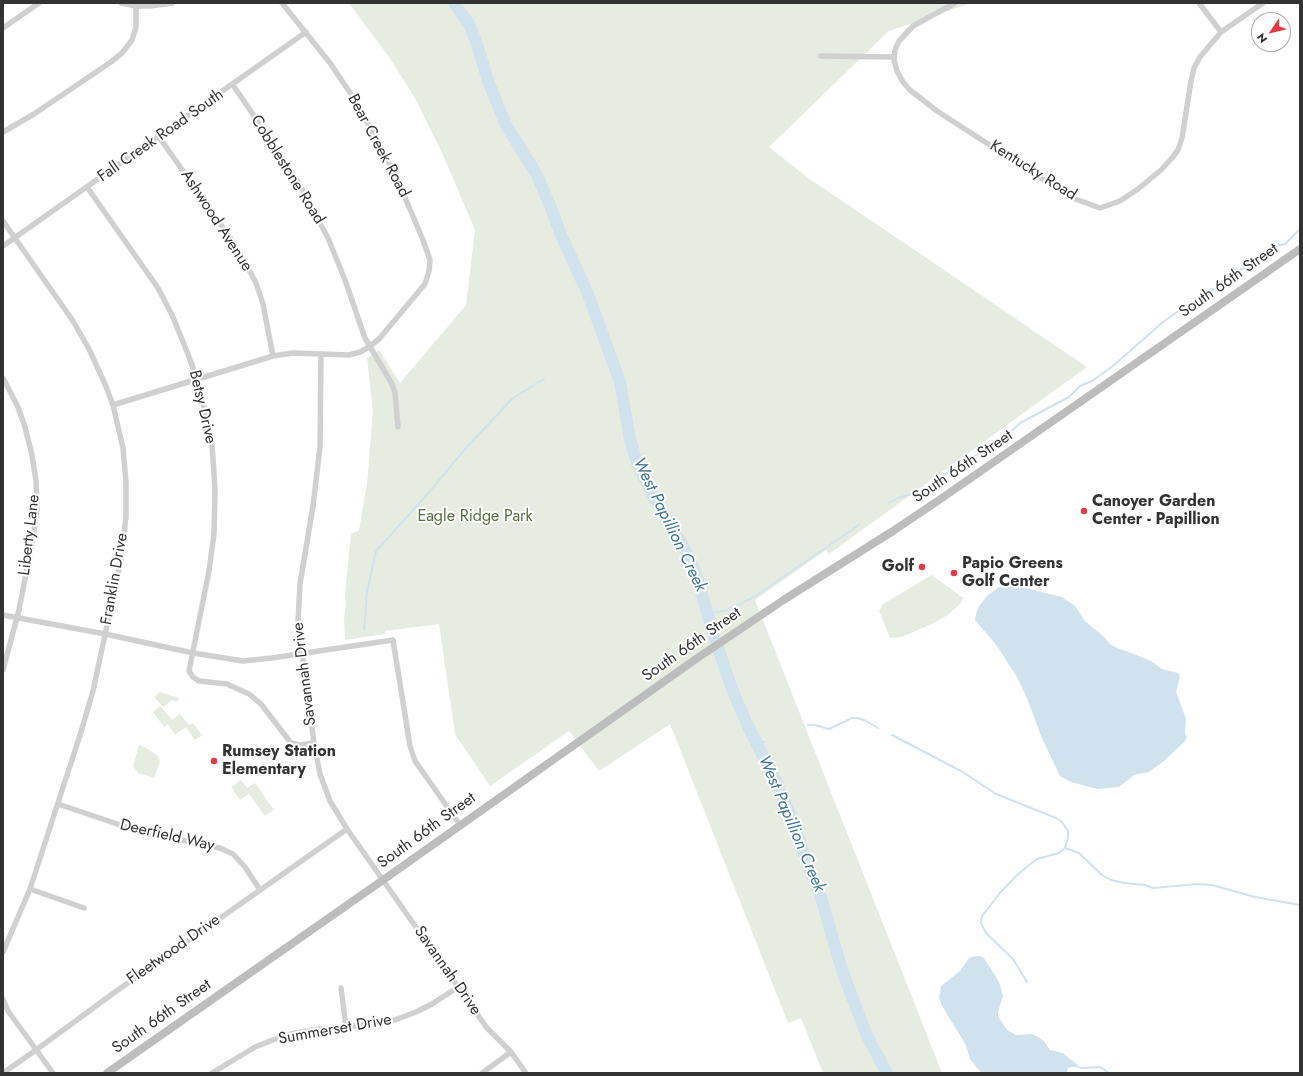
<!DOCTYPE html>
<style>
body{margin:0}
#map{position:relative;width:1303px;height:1076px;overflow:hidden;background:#fff;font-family:Jost,sans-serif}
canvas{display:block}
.frame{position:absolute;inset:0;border:4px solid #333;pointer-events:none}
.north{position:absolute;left:1251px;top:12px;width:40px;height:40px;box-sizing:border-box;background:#fff;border:1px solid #adadad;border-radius:50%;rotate:235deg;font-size:11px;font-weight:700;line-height:16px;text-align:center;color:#333}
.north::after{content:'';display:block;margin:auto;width:14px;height:18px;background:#e63946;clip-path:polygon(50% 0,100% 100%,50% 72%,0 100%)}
</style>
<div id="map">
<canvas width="1303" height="1076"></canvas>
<div class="frame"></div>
<div class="north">N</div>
</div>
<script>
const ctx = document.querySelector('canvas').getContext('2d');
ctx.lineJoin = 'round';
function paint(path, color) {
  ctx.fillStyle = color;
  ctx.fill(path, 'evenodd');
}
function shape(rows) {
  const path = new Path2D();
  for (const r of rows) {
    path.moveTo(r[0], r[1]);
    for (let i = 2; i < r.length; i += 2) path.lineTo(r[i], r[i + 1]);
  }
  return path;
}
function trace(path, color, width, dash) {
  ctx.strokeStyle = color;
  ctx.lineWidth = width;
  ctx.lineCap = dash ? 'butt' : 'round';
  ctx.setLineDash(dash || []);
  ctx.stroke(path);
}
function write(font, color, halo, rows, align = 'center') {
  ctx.font = font + ' Jost,sans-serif';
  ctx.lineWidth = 4;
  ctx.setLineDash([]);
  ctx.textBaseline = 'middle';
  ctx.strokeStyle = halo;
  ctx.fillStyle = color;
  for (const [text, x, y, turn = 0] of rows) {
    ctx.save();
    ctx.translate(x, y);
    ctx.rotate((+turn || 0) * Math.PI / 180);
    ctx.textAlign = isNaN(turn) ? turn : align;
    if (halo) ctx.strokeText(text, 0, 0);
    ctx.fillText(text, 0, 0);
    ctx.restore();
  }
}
paint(shape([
 [349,3,971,3,889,31,769,147,807,177,1087,367,829,554,826,550,755,600,942,1073,823,1073,801,1018,788,1023,670,724,599,771,569,731,490,786,455,734,439,624,385,631,385,634,345,640,344,618,346,605,345,595,351,534,359,530,367,484,373,411,367,358,379,350,400,383,466,305,475,230,443,155,414,96,389,57],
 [932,575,963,598,961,603,948,615,936,622,902,637,890,638,879,611,883,604],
 [160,692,179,698,178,702,172,700,163,707,154,697],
 [160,706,172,720,180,714,189,725,193,723,202,735,195,740,186,727,175,735,168,724,164,727,153,712],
 [139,745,146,748,158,756,160,762,154,778,138,773,133,766],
 [241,780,247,788,255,783,274,810,265,816,249,794,240,800,231,787]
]), '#e6ecdf');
paint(shape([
 [1007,585,1013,585,1062,597,1075,606,1085,621,1103,636,1110,644,1117,648,1129,652,1151,661,1162,669,1178,673,1180,676,1176,692,1186,719,1185,732,1185,735,1187,736,1185,741,1164,761,1149,772,1134,775,1119,787,1097,789,1071,782,1060,776,1041,736,1027,698,1017,677,997,646,975,620,976,614,979,606,987,596,999,587],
 [976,956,980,956,984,958,999,982,1003,996,998,1012,998,1016,1007,1030,1016,1035,1032,1034,1038,1037,1044,1041,1050,1050,1063,1053,1081,1068,1072,1067,1068,1068,1067,1073,982,1073,977,1068,970,1059,966,1045,942,1006,939,998,941,986,960,971,969,958]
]), '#cfe2ee');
trace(shape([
 [889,503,898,498,915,493,932,484,952,469,970,459,1007,435,1020,423,1069,397,1080,386,1092,381,1113,366,1163,322,1194,300,1208,293,1230,278,1237,271,1244,268,1261,253,1270,247,1285,244,1300,229],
 [707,612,718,612,727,610,754,597,859,525],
 [364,630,367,592,376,551,425,497,465,449,513,398,544,379],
 [808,725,815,725,829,729,852,718,858,718,866,721,878,728],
 [892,735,961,771,996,794,1056,818,1062,822,1068,831,1068,837,1065,848],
 [757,743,764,742],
 [1027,982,1013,959,986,933,981,923,982,916,1000,893,1016,876,1029,865,1037,859,1059,853,1065,848,1079,853,1102,875,1111,880,1124,883,1145,885,1153,888,1197,884,1212,885,1255,897,1300,905],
 [1081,1068,1100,1067,1109,1073]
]), '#cfe2ee', 2);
trace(shape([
 [454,3,469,24,477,44,488,81,506,125,537,175,551,208,561,235,588,294,620,382,630,439,637,463,656,501,687,553,696,574,714,636,732,689,747,724,776,782,791,816,811,873,821,897,842,970,867,1036,887,1073]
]), '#cfe2ee', 12);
trace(shape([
 [121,3,136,6,151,6,172,3],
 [955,3,913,26,899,41,895,50,894,60,897,71,903,82,910,90,937,111,1070,197,1100,208,1120,201,1138,189,1161,170,1172,158,1178,150,1182,138,1191,81,1194,68,1200,57,1221,32,1263,3],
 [1199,3,1221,32],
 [3,28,39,3],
 [821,56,894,57],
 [233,85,286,163,302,189,328,238,345,280,365,338,392,384,395,393,398,427],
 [3,132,34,114,111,62,122,53,132,40,136,27,136,6],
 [159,137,231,239,246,264,256,283,263,304,273,356],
 [87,187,158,288,172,315,188,354,199,385,205,411,212,445,214,473,215,490,214,534,209,571,189,671,193,677,199,681,227,684,249,694,261,704,291,743,299,745,314,743],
 [3,221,73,321,89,349,105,384,113,405,123,448,126,482,126,516,121,560,93,691,81,732,30,889,3,952],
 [3,246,306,32],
 [321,354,320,447,313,506,300,584,298,622,314,743,320,774,330,801,347,829,487,1028,511,1052,526,1073],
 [3,378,18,407,25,427,32,455,36,481,37,509,33,538,19,610,3,670],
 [113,405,273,356,293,353,349,355,360,352,369,347,379,339,425,284,429,271,430,260,423,240,398,181,377,140,353,97,330,63,282,3],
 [3,615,105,634,193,653,243,661,272,658,393,640,410,746,415,761,460,825],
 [58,804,138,831,220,848,233,854,245,867,260,890],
 [30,889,84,908],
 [341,988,346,1027],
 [3,999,8,1011,53,1073],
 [3,1073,36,1050,115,992,347,829],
 [212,1073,255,1047,278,1038,295,1033,319,1029,346,1027,395,1020,416,1012,432,1004,458,987],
 [482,1073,511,1052]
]), '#d0d0d0', 5.5);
trace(shape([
 [107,1073,383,880,696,659,785,599,893,531,945,496,1300,249]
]), '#bdbdbd', 8);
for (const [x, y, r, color] of [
 [1084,511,4,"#e63946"],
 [922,567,4,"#e63946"],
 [954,573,4,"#e63946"],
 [214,761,4,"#e63946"]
]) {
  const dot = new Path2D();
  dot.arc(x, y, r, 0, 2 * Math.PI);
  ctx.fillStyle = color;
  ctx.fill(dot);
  trace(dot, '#fff', 1.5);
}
write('16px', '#333', '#fff', [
 ["Fall Creek Road South",161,136,-35],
 ["Bear Creek Road",378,146,62],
 ["Cobblestone Road",287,170,58],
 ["Kentucky Road",1033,171,32],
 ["Ashwood Avenue",216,221,57],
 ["South 66th Street",1229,281,-35],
 ["Betsy Drive",202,407,77],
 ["South 66th Street",963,467,-34],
 ["Liberty Lane",30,535,-83],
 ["Franklin Drive",115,579,-80],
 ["South 66th Street",692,645,-35],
 ["Savannah Drive",305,674,-97],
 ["South 66th Street",427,831,-36],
 ["Deerfield Way",167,836,13],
 ["Fleetwood Drive",174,950,-35],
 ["Savannah Drive",447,971,55],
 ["South 66th Street",162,1017,-35],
 ["Summerset Drive",335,1030,-10]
]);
write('bold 16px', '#333', '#fff', [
 ["Canoyer Garden",1092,502],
 ["Center - Papillion",1092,520],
 ["Papio Greens",962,564],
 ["Golf Center",962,582],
 ["Golf",914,567,"right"],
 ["Rumsey Station",222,752],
 ["Elementary",222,770]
], 'left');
write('16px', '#56703f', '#fff', [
 ["Eagle Ridge Park",475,517]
]);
write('italic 17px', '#3f7597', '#fff', [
 ["West Papillion Creek",669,525,64],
 ["West Papillion Creek",791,824,67]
]);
</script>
